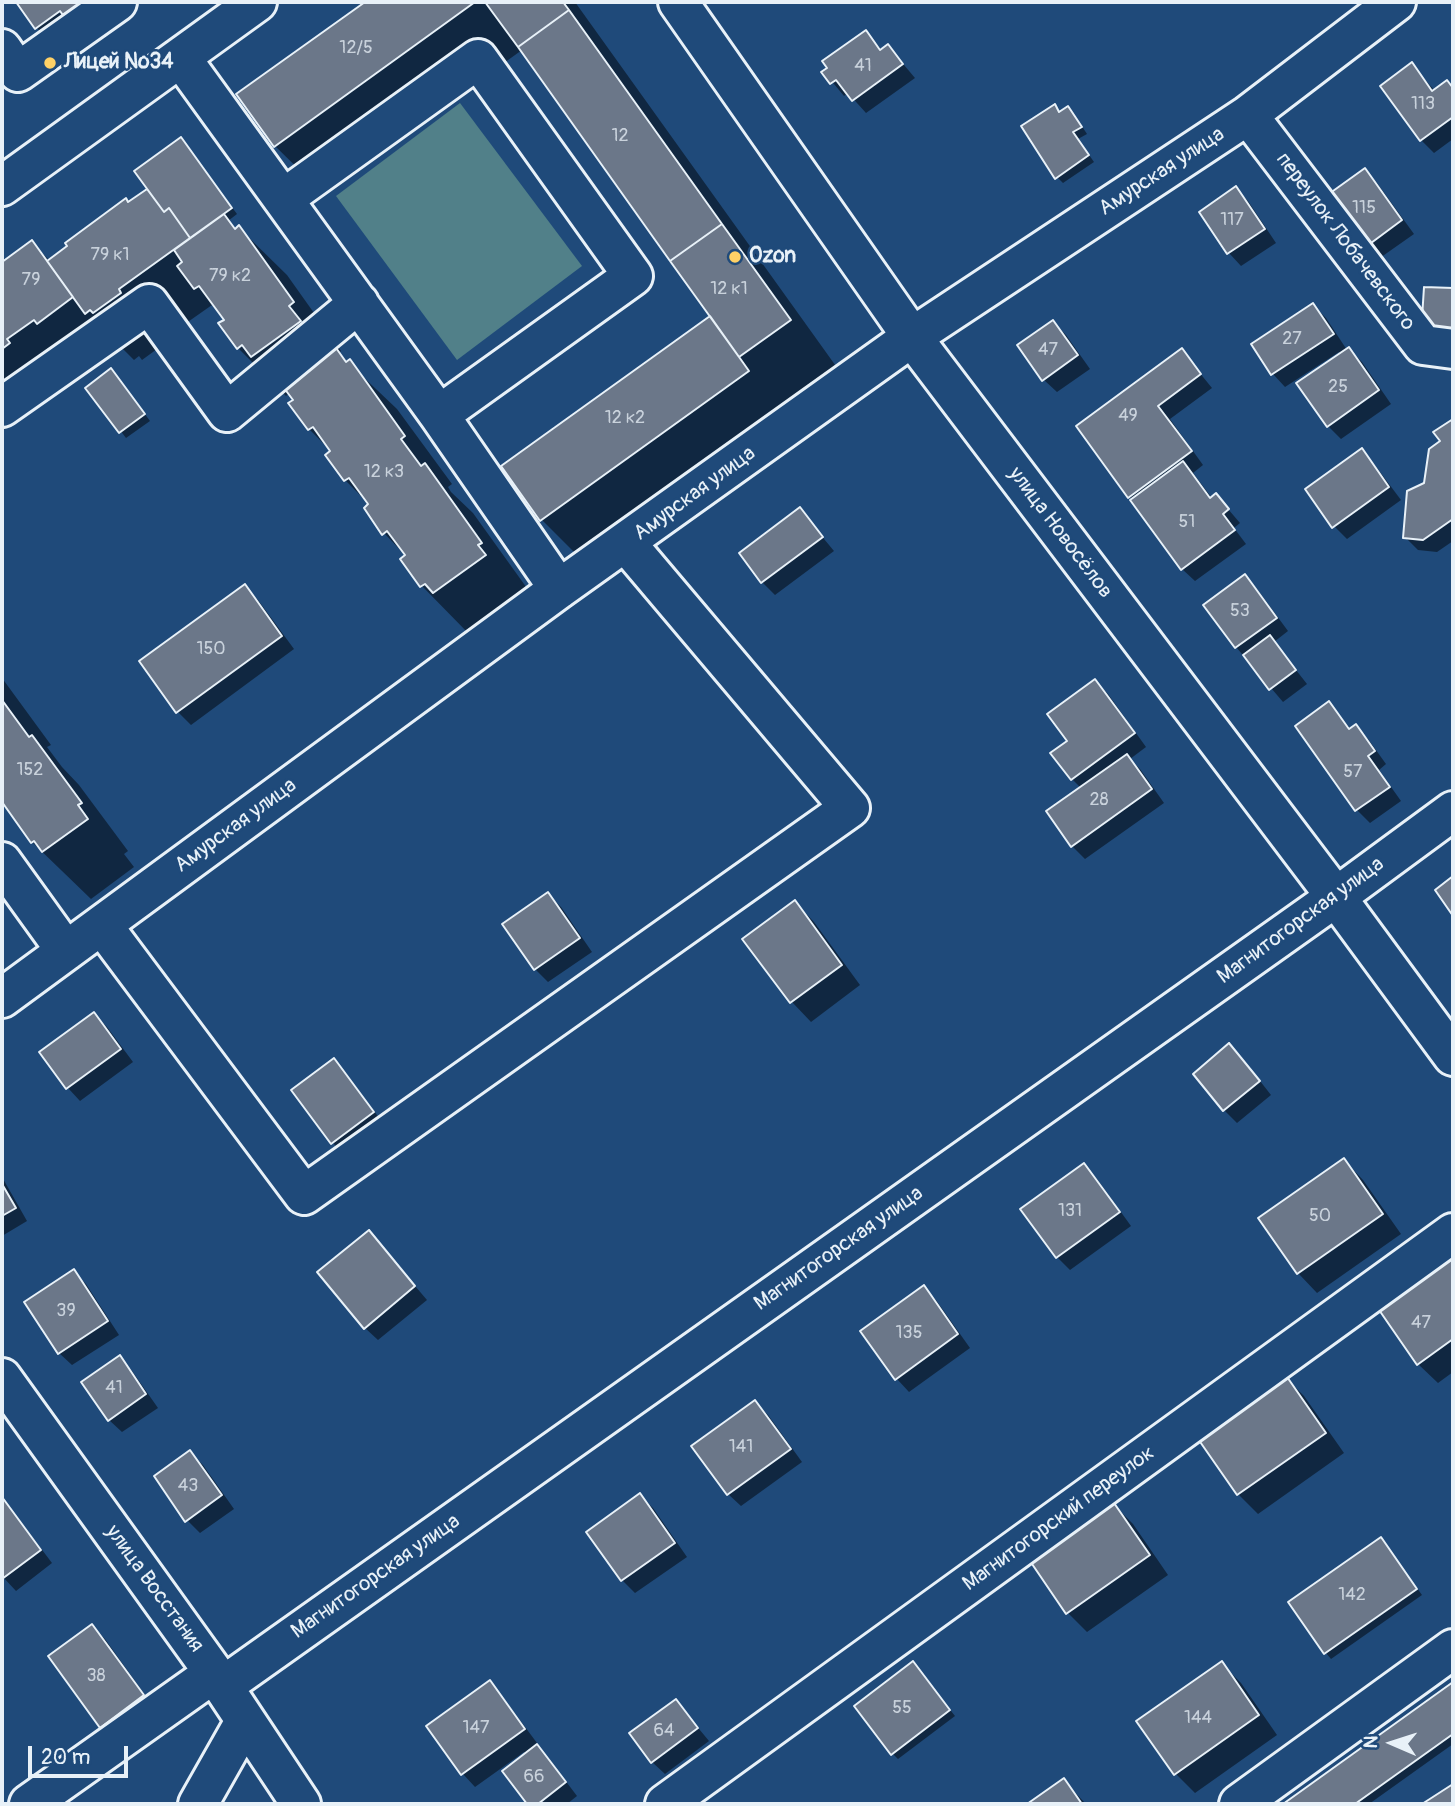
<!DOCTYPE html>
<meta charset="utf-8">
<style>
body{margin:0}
#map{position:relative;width:1455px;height:1806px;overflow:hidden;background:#1f4a7a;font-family:Pangolin,sans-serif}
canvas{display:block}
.frame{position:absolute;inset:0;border:4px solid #e8f1f8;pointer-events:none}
.north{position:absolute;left:1357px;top:1708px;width:70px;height:70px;-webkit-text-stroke:5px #1f4a7a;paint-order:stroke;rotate:273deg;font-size:19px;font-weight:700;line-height:28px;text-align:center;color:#e8f1f8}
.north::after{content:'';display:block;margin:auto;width:24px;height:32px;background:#e8f1f8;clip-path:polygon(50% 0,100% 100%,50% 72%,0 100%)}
.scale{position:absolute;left:28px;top:1746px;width:100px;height:32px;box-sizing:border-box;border:4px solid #e8f1f8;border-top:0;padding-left:9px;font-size:21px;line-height:24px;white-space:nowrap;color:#e8f1f8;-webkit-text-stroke:5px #1f4a7a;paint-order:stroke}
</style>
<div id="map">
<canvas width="1455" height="1806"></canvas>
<div class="frame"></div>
<div class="north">N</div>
<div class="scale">20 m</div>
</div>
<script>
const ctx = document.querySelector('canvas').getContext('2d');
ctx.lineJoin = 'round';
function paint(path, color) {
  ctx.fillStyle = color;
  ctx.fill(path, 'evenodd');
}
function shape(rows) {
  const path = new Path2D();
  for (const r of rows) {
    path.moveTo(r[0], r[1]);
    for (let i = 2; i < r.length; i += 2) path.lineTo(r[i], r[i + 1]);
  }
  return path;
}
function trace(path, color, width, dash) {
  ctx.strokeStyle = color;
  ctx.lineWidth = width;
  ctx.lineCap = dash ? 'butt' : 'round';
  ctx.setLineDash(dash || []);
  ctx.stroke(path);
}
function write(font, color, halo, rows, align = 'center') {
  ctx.font = font + ' Pangolin,sans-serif';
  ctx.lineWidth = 5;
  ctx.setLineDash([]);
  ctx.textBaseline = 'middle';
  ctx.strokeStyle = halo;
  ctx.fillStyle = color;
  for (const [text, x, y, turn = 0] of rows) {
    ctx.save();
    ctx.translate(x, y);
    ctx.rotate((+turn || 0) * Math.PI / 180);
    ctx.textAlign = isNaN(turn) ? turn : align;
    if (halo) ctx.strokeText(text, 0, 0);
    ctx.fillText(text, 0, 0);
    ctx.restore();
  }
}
paint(shape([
 [460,103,582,266,457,360,336,196]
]), '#518089');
paint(shape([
 [18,2,135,2,55,47,36,27],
 [368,2,575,2,838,369,589,567,541,519,712,317,522,50,323,193,275,146,239,94],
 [866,32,882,50,888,46,915,78,866,113,848,93,844,96,824,72],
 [1412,65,1435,91,1447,82,1453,88,1453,139,1434,153,1421,140],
 [1055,106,1061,113,1068,108,1074,114,1087,134,1078,139,1094,162,1063,183,1057,177],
 [181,139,237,214,228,221,237,230,239,228,287,275,341,351,338,353,397,409,452,484,448,487,451,492,473,513,529,591,469,634,422,586,402,559,406,556,384,533,370,505,345,480,332,452,309,429,291,403,295,400,289,393,286,396,238,348,220,324,226,320,212,305,165,338,168,341,142,360,139,356,134,360,120,346,2,431,2,264,32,243,50,261,149,189],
 [1364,170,1377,183,1414,234,1377,260,1365,248],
 [1236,188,1248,201,1276,243,1241,266,1229,253,1201,212],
 [1313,305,1326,318,1347,350,1349,349,1362,362,1391,404,1341,439,1328,426,1340,355,1339,352,1285,387,1273,374],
 [1053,322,1066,335,1090,369,1057,392,1044,380],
 [1181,350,1212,388,1170,419,1203,465,1193,473,1212,498,1216,495,1240,523,1234,528,1246,544,1195,581,1182,569,1078,426],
 [117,376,150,421,126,438,88,388],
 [1453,421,1453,541,1437,552,1418,550,1405,537,1442,442,1436,433],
 [1361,451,1374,464,1401,500,1347,539,1334,526],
 [800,510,834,551,775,595,762,582],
 [1244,576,1257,589,1288,631,1274,642,1307,684,1283,702,1236,647,1205,605],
 [245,587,258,600,294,649,191,725,178,712],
 [2,678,51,745,47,747,62,767,79,785,128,851,124,854,134,867,91,899,32,842,2,799],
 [1095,681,1108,694,1146,747,1130,759,1140,769,1164,803,1085,859,1072,846,1081,788,1072,779,1070,741],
 [1329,704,1351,729,1355,726,1368,739,1386,764,1379,770,1401,801,1370,823,1357,810,1298,726],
 [548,894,561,907,592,952,548,982,535,969],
 [795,902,814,922,860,985,811,1022,792,1002,745,939],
 [94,1014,107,1027,133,1062,80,1101,68,1088],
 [1242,1058,1271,1095,1237,1123,1224,1110],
 [333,1060,346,1073,385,1126,346,1156,333,1143,293,1091],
 [1344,1160,1363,1180,1401,1234,1317,1293,1298,1273],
 [1084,1166,1097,1179,1131,1226,1070,1270,1057,1257],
 [2,1177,27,1221,2,1236],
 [369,1232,427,1300,378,1340,365,1328],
 [1453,1256,1453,1372,1438,1383,1418,1364],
 [73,1271,86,1284,119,1335,72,1365,59,1353],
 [923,1288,936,1300,970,1348,909,1392,897,1379,862,1332],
 [120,1358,132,1371,158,1408,122,1432,109,1420],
 [1285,1377,1304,1396,1344,1453,1258,1514,1238,1494,1198,1437],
 [755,1402,768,1415,802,1462,741,1506,728,1494],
 [190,1452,203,1465,234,1509,200,1533,187,1520],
 [640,1495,653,1508,687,1557,635,1593,622,1580,588,1532],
 [2,1499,12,1510,52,1563,16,1591,2,1576],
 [1114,1505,1133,1524,1168,1575,1087,1632,1067,1612],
 [1386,1545,1422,1595,1331,1659,1326,1653],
 [92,1626,105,1639,155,1709,114,1739,101,1727],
 [913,1663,955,1716,898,1759,892,1753],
 [1222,1664,1241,1683,1277,1735,1195,1793,1175,1773],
 [490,1683,502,1696,537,1743,535,1745,549,1759,577,1796,567,1804,529,1804,504,1772,526,1754,524,1752,475,1787,463,1774,429,1727],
 [1453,1684,1453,1744,1369,1804,1286,1804],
 [676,1701,709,1741,665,1774,652,1762],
 [1064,1781,1086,1804,1030,1804]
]), '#0007');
const building = shape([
 [16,2,88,2,65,18,60,11,35,29,16,2],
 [365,2,475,2,274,147,236,94,365,2],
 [485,2,563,2,569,10,518,47,485,2],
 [569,10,722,224,670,261,518,47,569,10],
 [866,30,880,50,888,44,903,64,852,101,836,80,830,84,821,72,827,68,822,61,866,30],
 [1412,62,1432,91,1447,80,1453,88,1453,117,1420,141,1380,86,1412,62],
 [1055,104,1059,112,1068,106,1082,127,1073,132,1089,155,1055,179,1021,126,1055,104],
 [181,137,232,208,190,238,169,208,164,212,134,171,181,137],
 [1365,168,1402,220,1363,249,1326,196,1365,168],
 [1236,186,1265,229,1227,254,1199,212,1236,186],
 [147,189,164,212,169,208,190,238,119,289,121,293,93,313,90,310,85,314,47,261,67,246,65,243,126,198,128,202,147,189],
 [224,214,235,229,239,225,294,302,289,306,301,321,251,357,242,345,237,349,218,323,224,320,199,286,194,289,177,266,182,262,174,250,224,214],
 [722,224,791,320,739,357,670,261,722,224],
 [32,240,73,297,37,324,34,320,7,339,10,343,2,349,2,262,32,240],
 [1424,287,1453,288,1453,335,1421,334,1424,287],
 [1313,303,1334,334,1271,375,1251,344,1313,303],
 [710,316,749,371,540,521,501,466,710,316],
 [1053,320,1078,355,1042,381,1017,345,1053,320],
 [334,345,346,362,350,359,405,436,401,439,421,466,425,463,482,543,478,545,486,555,433,593,425,584,420,587,400,559,405,555,387,531,382,535,364,508,368,504,349,478,344,481,325,455,330,451,313,427,308,430,288,403,293,400,281,384,334,345],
 [1349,347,1379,390,1327,427,1296,383,1349,347],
 [1182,348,1201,374,1158,406,1192,451,1128,498,1076,426,1182,348],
 [111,368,145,414,119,433,85,388,111,368],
 [1453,419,1453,519,1423,540,1403,538,1407,491,1424,483,1429,449,1440,441,1433,432,1453,419],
 [1362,448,1389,487,1332,528,1305,489,1362,448],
 [1183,461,1210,498,1216,493,1229,509,1223,514,1235,530,1181,570,1130,500,1183,461],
 [800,507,823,537,761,583,739,553,800,507],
 [1245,574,1277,618,1235,648,1203,605,1245,574],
 [245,584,282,636,176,713,139,661,245,584],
 [1270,635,1296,670,1269,690,1243,655,1270,635],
 [1095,679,1135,733,1071,780,1050,753,1067,741,1047,714,1095,679],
 [2,700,29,737,32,735,82,803,78,805,88,819,42,852,34,841,31,843,2,802,2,700],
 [1329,701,1349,729,1356,724,1375,751,1368,756,1390,787,1355,811,1295,726,1329,701],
 [1127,754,1152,789,1071,847,1046,811,1127,754],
 [1453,876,1453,916,1435,890,1453,876],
 [548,892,580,938,534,970,502,924,548,892],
 [795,900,842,965,790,1003,742,939,795,900],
 [94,1012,121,1049,66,1089,39,1052,94,1012],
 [1229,1043,1260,1081,1223,1111,1193,1074,1229,1043],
 [334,1058,374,1112,331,1144,291,1090,334,1058],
 [1344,1158,1383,1214,1297,1274,1258,1218,1344,1158],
 [1084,1163,1120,1212,1056,1258,1020,1209,1084,1163],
 [2,1184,16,1208,2,1216,2,1184],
 [369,1230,415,1286,364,1329,317,1272,369,1230],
 [1453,1254,1453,1339,1417,1365,1377,1307,1453,1254],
 [74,1269,108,1321,58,1354,24,1302,74,1269],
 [924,1285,958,1334,895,1380,860,1331,924,1285],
 [120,1355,146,1394,108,1421,81,1382,120,1355],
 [1285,1374,1326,1433,1237,1495,1196,1436,1285,1374],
 [755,1400,791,1449,727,1495,691,1446,755,1400],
 [190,1450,222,1495,185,1522,154,1476,190,1450],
 [640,1493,675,1543,621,1581,586,1532,640,1493],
 [2,1497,41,1550,2,1579,2,1497],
 [1114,1503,1150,1555,1066,1614,1030,1561,1114,1503],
 [1381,1537,1417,1589,1324,1654,1288,1602,1381,1537],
 [92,1624,144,1695,100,1728,48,1656,92,1624],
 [913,1661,950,1710,891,1755,854,1706,913,1661],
 [1222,1661,1259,1715,1174,1775,1136,1721,1222,1661],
 [490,1680,525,1729,461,1775,426,1726,490,1680],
 [1453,1682,1453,1734,1355,1804,1283,1804,1453,1682],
 [676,1699,698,1728,651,1763,629,1733,676,1699],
 [537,1744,566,1782,538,1804,527,1804,502,1771,537,1744],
 [1064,1778,1082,1804,1027,1804,1064,1778],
 [1453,1784,1453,1804,1422,1804,1453,1784]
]);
paint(building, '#6b7789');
trace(building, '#e8f1f8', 2);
const minor = shape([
 [678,2,912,337,1336,897,1453,1056],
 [2,49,18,72,117,2],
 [181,58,439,415,559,589],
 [1248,115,1423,345,1453,349],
 [2,186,257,2],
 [283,199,478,59,633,276,439,415],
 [2,407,149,304,227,412,359,303],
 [2,862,66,951],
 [102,925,304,1195,850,808,626,543],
 [2,998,559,589,912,337,1248,115,1396,2],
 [2,1378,214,1673,301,1804],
 [223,1686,1336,897,1453,811],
 [29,1804,214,1673],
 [198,1804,245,1721],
 [665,1804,1453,1233],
 [1239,1804,1453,1649]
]);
trace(minor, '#e8f1f8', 44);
trace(minor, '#1f4a7a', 38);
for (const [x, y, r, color] of [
 [50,63,7,"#ffd166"],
 [735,257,7,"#ffd166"]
]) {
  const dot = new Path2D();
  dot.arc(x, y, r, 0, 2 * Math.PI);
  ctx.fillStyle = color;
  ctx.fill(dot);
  trace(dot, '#1f4a7a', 2.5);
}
write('18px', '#c9d2dc', null, [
 ["12/5",356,48],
 ["41",863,66],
 ["113",1423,104],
 ["12",620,136],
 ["115",1364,208],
 ["117",1232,220],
 ["79 к1",110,255],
 ["79 к2",230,276],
 ["79",31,280],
 ["12 к1",729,289],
 ["27",1292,339],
 ["47",1048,350],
 ["25",1338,387],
 ["49",1128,416],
 ["12 к2",625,418],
 ["12 к3",384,472],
 ["51",1187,522],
 ["53",1240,611],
 ["150",211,649],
 ["152",30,770],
 ["57",1353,772],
 ["28",1099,800],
 ["131",1070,1211],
 ["50",1320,1216],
 ["39",66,1311],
 ["47",1421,1323],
 ["135",909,1333],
 ["41",114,1388],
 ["141",741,1447],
 ["43",188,1486],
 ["142",1352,1595],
 ["38",96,1676],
 ["55",902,1708],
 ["144",1198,1718],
 ["147",476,1728],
 ["64",664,1731],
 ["66",534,1777]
]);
write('bold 21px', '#e8f1f8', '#1f4a7a', [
 ["Лицей №34",64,63],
 ["Ozon",749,257]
], 'left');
write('21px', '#e8f1f8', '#1f4a7a', [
 ["Амурская улица",1162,172,-33],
 ["переулок Лобачевского",1345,242,53],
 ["Амурская улица",695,494,-36],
 ["улица Новосёлов",1060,533,53],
 ["Амурская улица",236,826,-36],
 ["Магнитогорская улица",1301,921,-36],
 ["Магнитогорская улица",839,1249,-35],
 ["Магнитогорский переулок",1059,1519,-36],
 ["Магнитогорская улица",376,1577,-35],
 ["улица Восстания",154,1589,54]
]);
</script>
